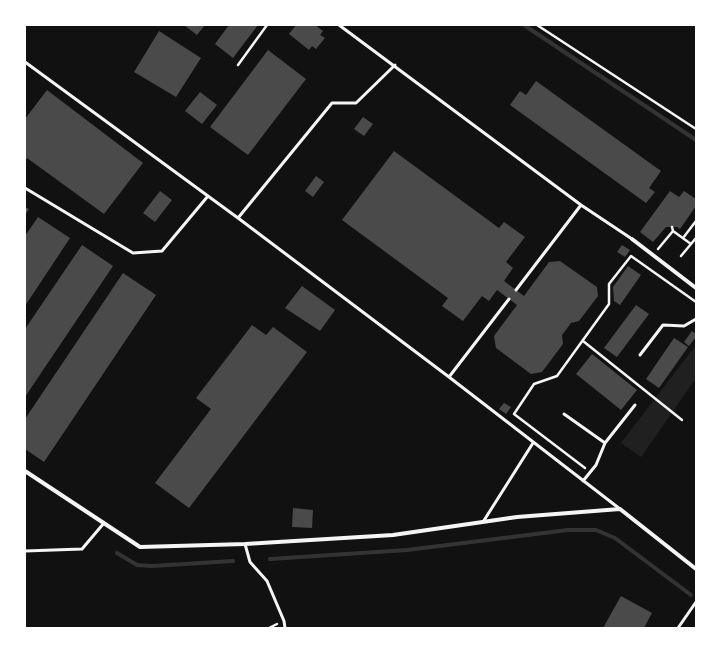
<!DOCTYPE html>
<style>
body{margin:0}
#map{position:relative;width:721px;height:653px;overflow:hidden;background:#111;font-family:"Work Sans",sans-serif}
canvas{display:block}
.frame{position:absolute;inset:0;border:26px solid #fff;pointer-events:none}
</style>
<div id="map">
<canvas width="721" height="653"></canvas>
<div class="frame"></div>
</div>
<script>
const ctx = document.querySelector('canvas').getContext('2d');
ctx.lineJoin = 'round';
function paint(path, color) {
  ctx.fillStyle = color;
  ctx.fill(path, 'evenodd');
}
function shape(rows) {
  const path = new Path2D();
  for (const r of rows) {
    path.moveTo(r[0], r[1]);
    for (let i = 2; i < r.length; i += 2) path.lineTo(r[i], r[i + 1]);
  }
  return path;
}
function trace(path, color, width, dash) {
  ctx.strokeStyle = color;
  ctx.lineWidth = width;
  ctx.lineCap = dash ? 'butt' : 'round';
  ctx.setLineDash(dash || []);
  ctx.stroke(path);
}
paint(shape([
 [696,345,696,378,641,457,621,443]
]), '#202020');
trace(shape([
 [524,25,696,140],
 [117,553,137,565,152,566,233,561],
 [270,559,407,550,568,530,596,530,615,538,691,595]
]), '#333', 4);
paint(shape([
 [184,25,205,25,197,35],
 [229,25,258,25,233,58,215,44],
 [296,25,315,25,323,31,320,35,325,38,316,49,312,46,309,50,289,34],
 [159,31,201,58,176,97,134,72],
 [268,50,306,79,248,155,210,127],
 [536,81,661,171,649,188,655,192,646,203,510,105,520,91,526,95],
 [47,90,143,163,104,214,27,158,25,161,25,119],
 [200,92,217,105,202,124,185,111],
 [363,117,373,124,364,136,354,129],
 [394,151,499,228,504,222,525,237,506,262,513,268,504,281,524,296,549,262,560,261,597,287,598,296,579,321,571,323,562,335,563,344,542,372,531,374,496,348,494,336,517,305,497,290,489,301,482,296,463,321,442,306,448,298,342,220],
 [316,176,324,182,313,197,305,191],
 [160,191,172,200,155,222,143,213],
 [670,191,679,197,684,191,696,199,696,206,680,229,677,227,666,227,653,242,640,232],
 [25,207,29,209,25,215],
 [38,217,70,238,25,306,25,236],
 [82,245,113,266,25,397,25,329],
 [622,245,630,250,625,257,617,252],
 [628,266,641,275,620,305,614,301,613,287],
 [123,273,156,295,44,462,25,449,25,419],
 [302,286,335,310,320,331,285,308],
 [636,305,649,314,617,357,604,348],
 [252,325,266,335,273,327,307,352,189,508,155,483,211,409,196,398],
 [692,331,696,334,696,337,689,346,684,342],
 [674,338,688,347,659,388,646,379],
 [592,354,637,390,621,410,576,374],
 [504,403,511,407,506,414,499,409],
 [293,508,313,510,312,528,292,527],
 [621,596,652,613,644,628,603,628]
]), '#4a4a4a');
trace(shape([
 [537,25,696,129],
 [238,65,267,25],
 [673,231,691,244],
 [683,238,696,221],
 [658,249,673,231,672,227],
 [681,256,696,238],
 [583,341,682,420],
 [585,468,514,414,534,384,557,376,609,304,609,284,631,256,696,302],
 [269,628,277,624]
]), '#f5f5f5', 2.5);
trace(shape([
 [339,25,581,205],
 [25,62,238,218,449,377],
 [25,188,133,253,162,251,208,196],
 [238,218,332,103,356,103,395,65],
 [516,290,581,205,632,239],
 [509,299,449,377,620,509],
 [640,355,663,325,684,326,696,319],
 [564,414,605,443],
 [583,481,596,465,605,443,635,405],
 [483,522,533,443],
 [245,544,250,562,267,581,284,621,285,628],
 [25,551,82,549,104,523],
 [678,628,696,602]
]), '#f5f5f5', 3);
trace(shape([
 [632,239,696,288],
 [25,471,140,547,245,544,393,535,517,517,620,509,696,569]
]), '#f5f5f5', 4);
</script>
